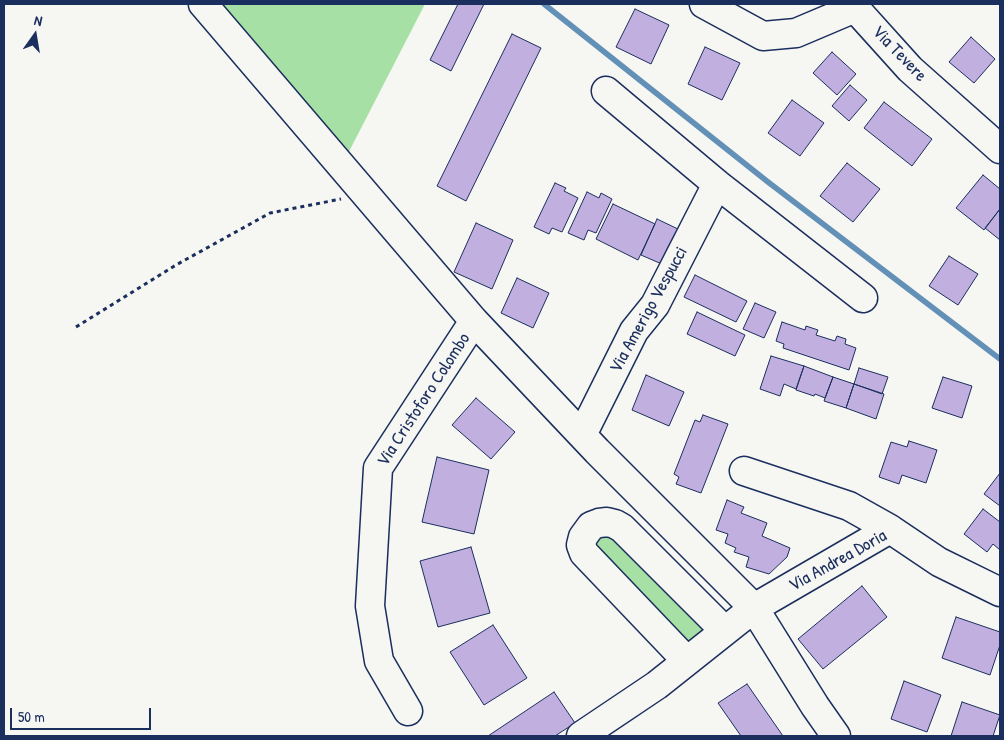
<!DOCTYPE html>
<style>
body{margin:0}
#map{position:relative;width:1004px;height:740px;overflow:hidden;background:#f6f6f2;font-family:"Patrick Hand",sans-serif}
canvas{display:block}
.frame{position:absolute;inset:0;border:5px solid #1b2f5e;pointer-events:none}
.north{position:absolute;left:10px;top:10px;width:50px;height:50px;-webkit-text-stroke:4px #f6f6f2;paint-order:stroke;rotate:13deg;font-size:14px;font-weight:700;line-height:20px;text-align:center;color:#1b2f5e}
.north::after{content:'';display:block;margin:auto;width:18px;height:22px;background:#1b2f5e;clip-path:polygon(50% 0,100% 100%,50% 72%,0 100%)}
.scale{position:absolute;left:10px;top:708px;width:141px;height:22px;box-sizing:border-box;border:2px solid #1b2f5e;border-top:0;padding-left:6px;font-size:15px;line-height:18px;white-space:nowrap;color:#1b2f5e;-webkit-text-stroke:4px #f6f6f2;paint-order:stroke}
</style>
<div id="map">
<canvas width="1004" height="740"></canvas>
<div class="frame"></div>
<div class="north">N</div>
<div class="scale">50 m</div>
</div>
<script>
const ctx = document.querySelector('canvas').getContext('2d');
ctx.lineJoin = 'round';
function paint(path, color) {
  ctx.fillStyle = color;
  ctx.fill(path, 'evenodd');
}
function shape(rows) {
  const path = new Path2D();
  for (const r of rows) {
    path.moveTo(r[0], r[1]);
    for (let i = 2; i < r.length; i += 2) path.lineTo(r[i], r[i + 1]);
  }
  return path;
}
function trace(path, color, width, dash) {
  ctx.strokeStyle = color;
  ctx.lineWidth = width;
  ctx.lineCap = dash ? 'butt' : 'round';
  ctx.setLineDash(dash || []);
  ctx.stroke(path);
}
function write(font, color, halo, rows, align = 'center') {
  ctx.font = font + ' "Patrick Hand",sans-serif';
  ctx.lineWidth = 4;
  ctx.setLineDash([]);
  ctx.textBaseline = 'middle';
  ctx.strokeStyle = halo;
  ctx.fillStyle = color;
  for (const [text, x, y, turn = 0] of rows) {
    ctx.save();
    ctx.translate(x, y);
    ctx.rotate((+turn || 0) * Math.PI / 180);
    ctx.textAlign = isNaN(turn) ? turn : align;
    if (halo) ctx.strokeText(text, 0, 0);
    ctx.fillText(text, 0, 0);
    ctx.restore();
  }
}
paint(shape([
 [200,4,425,4,340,169],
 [612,534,710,628,689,648,593,542,595,538]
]), '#a7e0a5');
trace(shape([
 [544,4,768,182,1000,359]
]), '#6290b7', 5.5);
const building = shape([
 [458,4,484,4,451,71,430,60,458,4],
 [635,9,669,25,651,64,616,47,635,9],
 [512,34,541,48,466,201,437,186,512,34],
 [971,37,995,59,974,83,949,62,971,37],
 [705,47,740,63,722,100,688,84,705,47],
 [832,52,856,74,837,95,813,73,832,52],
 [850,85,867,100,849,121,832,106,850,85],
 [792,100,824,123,800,156,768,133,792,100],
 [884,102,932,139,912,166,864,128,884,102],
 [847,163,880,189,853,222,820,196,847,163],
 [983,175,1000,189,1000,209,984,230,956,208,983,175],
 [555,183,566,188,564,191,578,198,562,232,552,228,549,234,534,227,555,183],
 [587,192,599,198,601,193,612,199,596,233,588,230,584,240,568,233,587,192],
 [613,204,655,224,638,260,596,239,613,204],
 [1000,209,1000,240,985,228,1000,209],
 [657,219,680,230,664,265,641,255,657,219],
 [476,223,513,240,492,289,454,272,476,223],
 [949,256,978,274,958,305,929,286,949,256],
 [695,275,747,301,736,322,684,297,695,275],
 [517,278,549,293,533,328,501,313,517,278],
 [755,303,776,312,764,338,743,329,755,303],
 [697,312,745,335,735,356,687,334,697,312],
 [782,322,805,330,806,326,818,330,816,335,835,341,837,336,846,339,845,344,856,348,849,370,783,348,784,344,776,341,782,322],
 [771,356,804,366,796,389,784,384,780,396,760,389,771,356],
 [804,366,833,377,825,398,815,394,814,396,796,390,804,366],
 [859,368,888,377,882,394,854,384,859,368],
 [646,375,684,392,669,426,632,410,646,375],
 [833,377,854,384,846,408,824,401,833,377],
 [943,377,972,386,962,418,932,408,943,377],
 [854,384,884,394,876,419,846,408,854,384],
 [476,398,515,432,491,459,452,425,476,398],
 [703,415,728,424,701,493,676,484,679,477,674,474,695,420,700,422,703,415],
 [909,441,937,450,926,483,902,475,899,484,879,477,891,442,907,447,909,441],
 [437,457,489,470,474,534,422,522,437,457],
 [1000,473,1000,506,984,494,1000,473],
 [727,500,744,507,741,513,767,523,762,536,790,548,787,557,769,574,746,567,749,557,734,552,736,548,725,543,728,534,716,530,727,500],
 [983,509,1000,522,1000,550,993,544,987,552,964,534,983,509],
 [471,547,490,613,438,627,420,561,471,547],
 [862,586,887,617,823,669,798,639,862,586],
 [956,617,1000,632,1000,645,990,675,942,658,956,617],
 [493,625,527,678,484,705,450,652,493,625],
 [904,681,941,695,927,732,891,719,904,681],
 [747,684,783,736,741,736,718,703,747,684],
 [554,692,575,723,555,736,488,736,554,692],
 [962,702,1000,715,993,736,951,736,962,702]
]);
paint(building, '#c0afdf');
trace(building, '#1b2f5e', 1);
const minor = shape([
 [203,4,474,321,597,451,754,608,815,706,836,736],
 [704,4,763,36,796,33,855,8],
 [855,8,910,69,1000,149],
 [606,91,717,184,863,298],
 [582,435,634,331,655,305,717,184],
 [744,471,849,506,890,529],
 [687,661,584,553,581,545,583,537,591,526,599,523,607,522,615,524,622,528,725,631],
 [408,711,379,661,370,606,378,468,474,321],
 [581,736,657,685,754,608,890,529,939,562,1000,592]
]);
trace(minor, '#1b2f5e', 31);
trace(shape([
 [76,327,176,265,270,213,341,199]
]), '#1b2f5e', 3, [4, 4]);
trace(minor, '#f6f6f2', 28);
write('18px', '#1b2f5e', '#f6f6f2', [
 ["Via Tevere",899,54,46],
 ["Via Amerigo Vespucci",649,310,-61],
 ["Via Cristoforo Colombo",424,400,-57],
 ["Via Andrea Doria",838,561,-29]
]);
</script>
